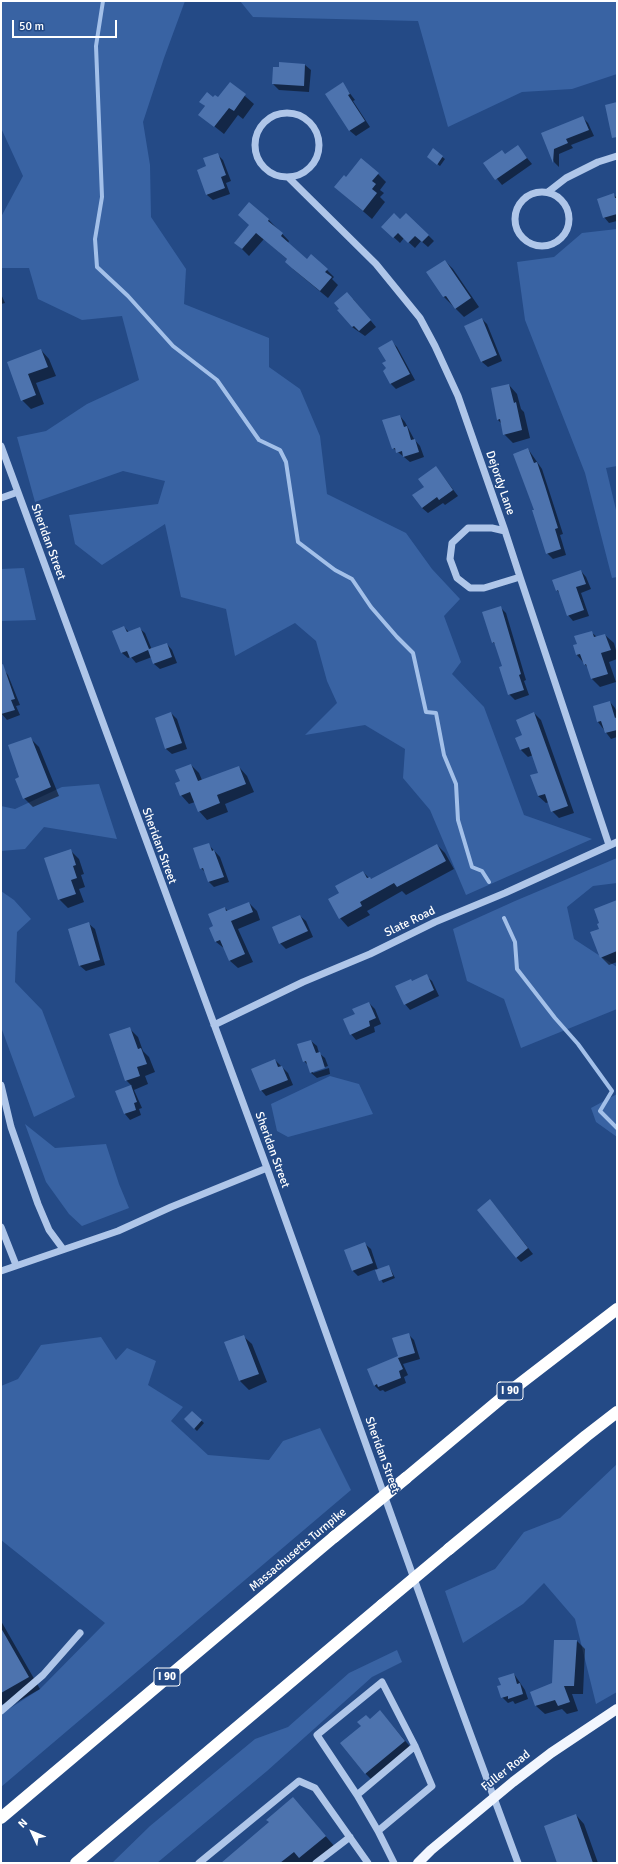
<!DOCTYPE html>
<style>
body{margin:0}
#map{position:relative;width:618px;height:1864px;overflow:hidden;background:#244a86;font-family:Signika,sans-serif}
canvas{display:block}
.frame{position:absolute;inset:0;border:2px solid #fff;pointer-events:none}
.north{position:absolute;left:12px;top:1812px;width:40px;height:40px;-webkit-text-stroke:3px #244a86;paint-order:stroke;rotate:314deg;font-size:11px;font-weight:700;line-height:16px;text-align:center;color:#fff}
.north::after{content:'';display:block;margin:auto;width:14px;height:18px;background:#fff;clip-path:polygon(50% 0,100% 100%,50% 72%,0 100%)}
.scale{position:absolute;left:12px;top:20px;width:105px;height:18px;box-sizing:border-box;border:2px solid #fff;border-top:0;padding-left:5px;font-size:12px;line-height:14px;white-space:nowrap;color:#fff;-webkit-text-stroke:3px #244a86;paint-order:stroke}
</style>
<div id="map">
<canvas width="618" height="1864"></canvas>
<div class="frame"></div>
<div class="north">N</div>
<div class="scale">50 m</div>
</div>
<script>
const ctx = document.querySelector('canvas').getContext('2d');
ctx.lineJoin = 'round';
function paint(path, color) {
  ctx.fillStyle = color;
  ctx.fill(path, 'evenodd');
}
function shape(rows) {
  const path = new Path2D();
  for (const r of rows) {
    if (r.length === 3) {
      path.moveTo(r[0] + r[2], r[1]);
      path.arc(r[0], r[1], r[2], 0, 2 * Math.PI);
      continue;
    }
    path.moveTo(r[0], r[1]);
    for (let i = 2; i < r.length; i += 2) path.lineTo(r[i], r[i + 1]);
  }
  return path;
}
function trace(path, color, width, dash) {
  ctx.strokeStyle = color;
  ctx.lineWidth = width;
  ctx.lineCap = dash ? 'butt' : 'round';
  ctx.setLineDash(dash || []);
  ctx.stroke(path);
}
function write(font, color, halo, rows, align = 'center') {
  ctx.font = font + ' Signika,sans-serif';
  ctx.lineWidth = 3;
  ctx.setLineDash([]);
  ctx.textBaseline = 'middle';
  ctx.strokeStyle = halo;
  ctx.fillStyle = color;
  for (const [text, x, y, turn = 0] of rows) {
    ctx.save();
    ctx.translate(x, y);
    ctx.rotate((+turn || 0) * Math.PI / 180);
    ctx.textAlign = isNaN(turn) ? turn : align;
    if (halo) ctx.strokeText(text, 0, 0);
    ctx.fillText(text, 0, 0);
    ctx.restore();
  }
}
paint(shape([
 [1,1,185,1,164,58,143,122,150,165,151,217,186,269,184,304,269,338,269,367,300,389,320,436,327,494,406,533,432,569,460,599,444,616,461,662,452,674,484,707,524,815,592,839,466,895,430,810,403,778,405,749,365,725,305,735,337,703,327,681,316,641,295,623,235,656,226,609,181,597,165,524,102,565,75,544,69,515,158,504,165,481,123,471,35,502,17,437,46,431,87,404,139,380,122,316,82,320,38,299,29,268,1,268,1,217,23,176,1,128],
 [240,1,617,1,617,74,572,89,522,92,448,127,418,21,253,17],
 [617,229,617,466,606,468,617,514,617,577,612,578,585,473,525,320,517,262,554,257,582,233],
 [24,568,36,620,1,621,1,569],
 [99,784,117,839,44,827,25,849,1,851,1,806,15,809,62,787],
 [617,858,617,883,593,886,567,907,574,939,617,967,617,1009,521,1048,504,999,467,981,453,929,515,901],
 [1,891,14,900,31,919,17,932,15,982,42,1010,75,1097,34,1117,1,1027],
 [330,1076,359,1084,373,1114,288,1137,277,1131,271,1104],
 [617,1094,617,1137,596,1122,591,1108],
 [25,1124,55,1148,106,1144,119,1184,129,1208,82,1226,69,1214,46,1182],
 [101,1337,116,1360,127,1348,156,1361,148,1385,183,1407,171,1421,208,1455,269,1460,283,1441,320,1428,351,1490,1,1787,1,1714,40,1689,105,1623,1,1540,1,1386,18,1379,41,1345],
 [617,1464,617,1692,596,1704,575,1619,544,1583,523,1604,463,1643,445,1591,495,1569,524,1532,560,1518],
 [397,1650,402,1662,372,1677,267,1771,157,1863,112,1863,150,1826,255,1739,288,1727,349,1673]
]), '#3963a3');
paint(shape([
 [305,65,311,70,309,92,279,90,273,84,274,68],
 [230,83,254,104,243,119,238,115,224,134,200,115,206,107,201,102,218,98],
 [342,83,355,100,353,101,370,127,356,136,350,131,326,94],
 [582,117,588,123,594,136,571,145,573,148,559,154,559,167,554,162,542,134],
 [518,147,532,164,502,185,485,164,506,155],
 [433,150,445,159,440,166,430,159],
 [217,154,223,160,231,181,226,183,230,194,213,200,207,195,198,170,208,167],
 [378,174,386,182,380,190,384,193,380,197,385,202,372,219,335,187,346,178],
 [614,195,617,198,617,221,609,223,604,217],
 [249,203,269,220,289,241,288,243,307,260,327,270,334,277,332,279,338,285,328,298,293,269,288,260,264,239,249,256,235,242,250,225],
 [401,220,428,235,434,241,428,247,421,241,415,248,404,238,400,243,388,232],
 [445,261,453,269,479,307,464,317,444,297],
 [1,294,5,303,1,304],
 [353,299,376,327,365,336,352,327],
 [482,319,487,324,502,361,488,367,482,362,465,326],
 [392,342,397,347,415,380,396,389,391,384,384,371,387,368],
 [41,350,49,359,56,376,36,383,44,404,31,409,22,400,8,363],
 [509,385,517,394,521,409,524,412,530,438,513,443,504,434,502,424,498,420],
 [400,416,405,422,414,439,420,446,424,457,410,462,393,448],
 [528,449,542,469,563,534,560,535,566,555,553,559,547,553,535,511],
 [436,467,458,496,445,505,443,503,428,513,422,508,425,487],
 [581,571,586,577,591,589,581,593,589,616,573,621,568,615,560,594,557,590],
 [500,607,506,613,526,680,524,681,529,695,515,700,509,694,503,666,497,646,493,642],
 [124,627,129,632,139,628,145,633,152,650,167,644,172,650,177,663,160,669,154,664,152,657,136,663,131,657,128,658,122,653,114,631],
 [591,632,597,637,605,635,614,643,617,654,617,659,609,662,616,682,600,687,592,679,588,668,577,655,578,644],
 [3,669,8,675,20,705,16,706,20,715,7,720,1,713,1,670],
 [610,702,615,708,617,713,617,737,611,739,598,722],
 [171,713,177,719,187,749,172,754,166,749],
 [534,713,541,720,574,813,559,818,552,811,549,802,546,803,538,796,539,773,533,755,528,757,521,750,524,736],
 [30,738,39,747,59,796,33,807,24,798,21,777],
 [191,765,199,773,202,780,239,767,247,776,254,792,225,804,228,812,207,820,199,811,195,802,189,804,181,795,181,782],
 [208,844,220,857,229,882,214,887,209,882,206,873,201,868],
 [437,845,445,853,454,869,406,895,402,891,367,911,370,915,348,927,340,918,330,900,340,894,363,872,371,880],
 [70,850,79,859,84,874,81,875,85,887,79,889,84,902,68,908,59,899],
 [617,901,617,962,609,965,601,957,600,929],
 [249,903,257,911,260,920,238,929,253,962,238,968,229,960,225,949,216,942,214,927,225,908,228,911],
 [300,916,306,921,313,937,286,949,280,943],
 [89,924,95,929,105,965,86,971,80,966],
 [426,976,432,981,439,996,410,1010,405,1004,413,982],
 [369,1003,375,1009,381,1024,374,1027,375,1032,356,1040,351,1034,356,1014],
 [129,1028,138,1037,143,1051,149,1057,155,1072,145,1076,148,1084,134,1090,142,1108,139,1109,141,1115,130,1120,125,1114,116,1092,132,1086,126,1080],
 [311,1041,317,1046,319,1053,325,1058,328,1066,313,1071,313,1073,329,1068,330,1074,317,1078,311,1073,309,1066,304,1061],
 [275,1060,288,1073,293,1085,266,1096,261,1090],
 [495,1206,533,1254,521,1262,516,1257],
 [365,1244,371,1249,378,1270,389,1266,395,1278,383,1283,376,1269,358,1276,352,1270],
 [408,1334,414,1340,420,1359,403,1364,408,1375,404,1377,406,1383,385,1392,383,1390,380,1391,374,1385,368,1369,399,1357],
 [243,1336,252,1344,267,1382,249,1390,240,1381,225,1343],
 [192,1412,204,1423,197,1431,185,1419],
 [1,1621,40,1689,7,1708,3,1704,1,1705],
 [577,1641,585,1649,583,1694,572,1694,578,1711,567,1714,562,1709,545,1714,536,1706,531,1693,553,1684],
 [514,1674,525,1690,528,1699,515,1704,513,1701,508,1703,502,1697],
 [380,1711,413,1750,374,1782,365,1773,370,1720],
 [293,1799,336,1848,318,1863,222,1863,270,1823],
 [576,1815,584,1824,598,1863,558,1863]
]), '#0007');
trace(shape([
 [103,1,96,46,102,197,95,239,97,267,128,296,173,346,217,380,259,440,280,450,286,462,298,542,335,570,352,579,371,607,397,637,413,653,426,712,436,713,444,755,456,784,458,820,472,867,482,871,489,882],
 [504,918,515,942,517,969,555,1018,578,1044,612,1091,600,1111,617,1128]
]), '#a3c0e9', 4);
paint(shape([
 [279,62,305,64,304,86,272,84,273,67,279,67],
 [230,82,246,94,234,111,229,108,214,127,198,115,205,106,199,102,207,92,213,97,215,95,218,97],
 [343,82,350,94,348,95,365,121,349,131,325,94],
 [617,102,617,137,612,138,605,105],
 [583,116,589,130,566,139,568,143,554,149,553,163,541,133],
 [518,145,527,158,495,180,483,163,502,150,505,154],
 [433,148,443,156,437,165,427,157],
 [218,153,226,175,221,177,225,188,206,195,197,170,206,166,203,158],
 [361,158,379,173,372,181,376,184,372,189,377,193,363,211,334,187,344,175,346,177],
 [614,193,615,198,617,198,617,214,603,218,597,199],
 [249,202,269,219,268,221,283,233,281,236,307,259,311,254,328,269,325,272,332,277,320,291,293,269,285,262,287,259,256,233,242,249,234,243,249,225,238,215],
 [394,213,400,219,406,213,429,235,422,242,415,236,408,243,398,233,393,238,381,227],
 [445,260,471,298,455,309,446,296,443,297,426,272],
 [347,292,371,320,359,331,354,326,352,327,337,310,339,309,334,303],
 [482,318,497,355,481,362,464,326],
 [392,340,410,374,390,384,383,371,386,368,382,363,386,361,378,348],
 [41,349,48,367,28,374,36,395,21,401,7,362],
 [509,384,514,403,516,402,522,430,503,435,500,419,497,420,491,388],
 [400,415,404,427,407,426,411,440,415,439,419,452,403,457,402,451,396,453,395,448,392,449,382,420],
 [528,448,534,463,537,462,545,486,558,528,555,529,561,549,546,554,532,510,534,510,513,454],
 [436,466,453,490,439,500,437,497,422,508,412,495,424,487,418,479],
 [581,570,586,584,576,587,584,610,567,616,558,590,556,591,552,580],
 [501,606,521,674,519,675,524,690,508,695,499,667,502,666,494,642,492,643,482,612],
 [124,626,127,632,140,627,149,649,167,643,172,657,153,664,148,650,130,658,127,651,121,653,112,631],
 [592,631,594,637,605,634,611,650,601,653,608,674,591,679,586,664,584,665,580,654,576,655,573,645,577,644,574,636],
 [3,664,15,699,11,700,15,710,1,714,1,665],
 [610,701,615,718,617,717,617,730,605,733,601,721,597,722,593,706],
 [171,712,182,743,165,749,155,718],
 [534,712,568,806,551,812,545,794,538,796,530,775,538,773,529,747,520,750,515,738,522,735,516,720],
 [31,737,51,787,23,799,15,779,19,777,8,745],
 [191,764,198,781,239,766,246,784,217,795,220,803,198,812,190,792,180,796,175,783,180,781,175,770],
 [209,843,212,851,214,850,224,877,208,882,203,868,200,869,193,848],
 [437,844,446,861,397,887,394,883,360,902,362,906,339,919,328,899,339,893,335,886,363,871,367,878,370,877,371,879],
 [71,849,76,865,73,866,77,878,71,880,76,894,58,900,44,858],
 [617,900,617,951,600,958,590,932,599,929,597,924,599,923,594,909],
 [249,902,253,912,231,921,245,954,229,961,220,940,215,942,209,928,213,926,208,914,225,907,226,911],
 [300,915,308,931,279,944,272,927],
 [89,922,100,960,79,966,68,929],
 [427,974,434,990,404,1005,395,986,411,979,412,981],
 [369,1002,376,1018,369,1021,370,1026,350,1035,343,1019,355,1014,352,1009],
 [130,1027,138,1049,141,1048,147,1064,137,1067,140,1076,125,1081,109,1034],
 [311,1040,316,1053,320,1052,325,1068,310,1073,306,1061,303,1062,297,1044],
 [275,1059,278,1067,282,1066,288,1080,260,1091,251,1069],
 [131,1085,137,1102,134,1103,136,1110,124,1114,115,1091],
 [490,1199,528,1248,516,1258,477,1210],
 [365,1242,373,1263,352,1271,344,1250],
 [389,1265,393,1276,379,1281,375,1270],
 [409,1333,415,1353,398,1358,403,1369,399,1371,401,1378,378,1387,377,1384,374,1386,367,1369,398,1356,392,1338],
 [244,1335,259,1374,239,1381,224,1342],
 [192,1411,202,1420,194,1429,184,1419],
 [1,1628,29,1677,1,1693],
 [554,1640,577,1640,574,1686,564,1686,570,1702,558,1706,555,1700,535,1706,530,1692,552,1683],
 [514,1673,517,1684,520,1683,523,1694,508,1699,508,1696,501,1698,497,1686,501,1685,498,1678],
 [380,1710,405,1741,365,1774,340,1743,361,1726,357,1722,366,1715,370,1719],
 [293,1797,326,1836,299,1858,294,1852,280,1863,221,1863,269,1822,266,1820],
 [576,1814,593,1863,557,1863,544,1826]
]), '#4d73ae');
trace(shape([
 [287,145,32],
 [289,178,376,264,420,318,435,346,458,396,505,531,492,528,468,528,452,543,450,559,457,578,470,588,484,588,520,577,609,845],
 [542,219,27],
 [548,192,566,178,598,162,617,156],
 [1,446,267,1168,446,1668,518,1863],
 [1,498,18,492],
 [505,531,520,577],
 [214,1025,303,982,370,954,435,922,505,893,617,842],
 [1,1085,11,1127,38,1204,49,1230,63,1249],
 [1,1227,16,1265],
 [1,1271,118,1231,171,1207,267,1168],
 [1,1711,43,1675,80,1633],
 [357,1795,415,1746],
 [378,1831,357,1795,317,1735,382,1682,415,1746,432,1786,378,1831,394,1863],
 [199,1863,299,1781,315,1788,368,1863],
 [316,1863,350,1837]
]), '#afc6e9', 7);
trace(shape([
 [418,1863,431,1850,513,1782,551,1753,617,1709]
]), '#f2f6fe', 10);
trace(shape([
 [406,1478,504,1396,617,1309],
 [449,1549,586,1436,617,1412],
 [1,1818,334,1537],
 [76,1863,382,1605]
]), '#fff', 12);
trace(shape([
 [334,1537,406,1478],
 [382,1605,449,1549]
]), '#fff', 12);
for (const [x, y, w] of [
 [510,1391,26],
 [167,1677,26]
]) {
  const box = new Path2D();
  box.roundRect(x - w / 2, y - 9, w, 18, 3);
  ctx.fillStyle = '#244a86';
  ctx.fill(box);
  trace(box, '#fff', 1);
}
write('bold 11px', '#fff', null, [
 ["I 90",510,1391],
 ["I 90",167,1677]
]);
write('12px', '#fff', '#244a86', [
 ["Dejordy Lane",500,483,71],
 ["Sheridan Street",48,542,70],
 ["Sheridan Street",159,846,70],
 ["Slate Road",410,922,-26],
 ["Sheridan Street",272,1150,70],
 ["Sheridan Street",382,1455,70],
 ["Massachusetts Turnpike",298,1550,-40],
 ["Fuller Road",506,1771,-38]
]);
</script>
